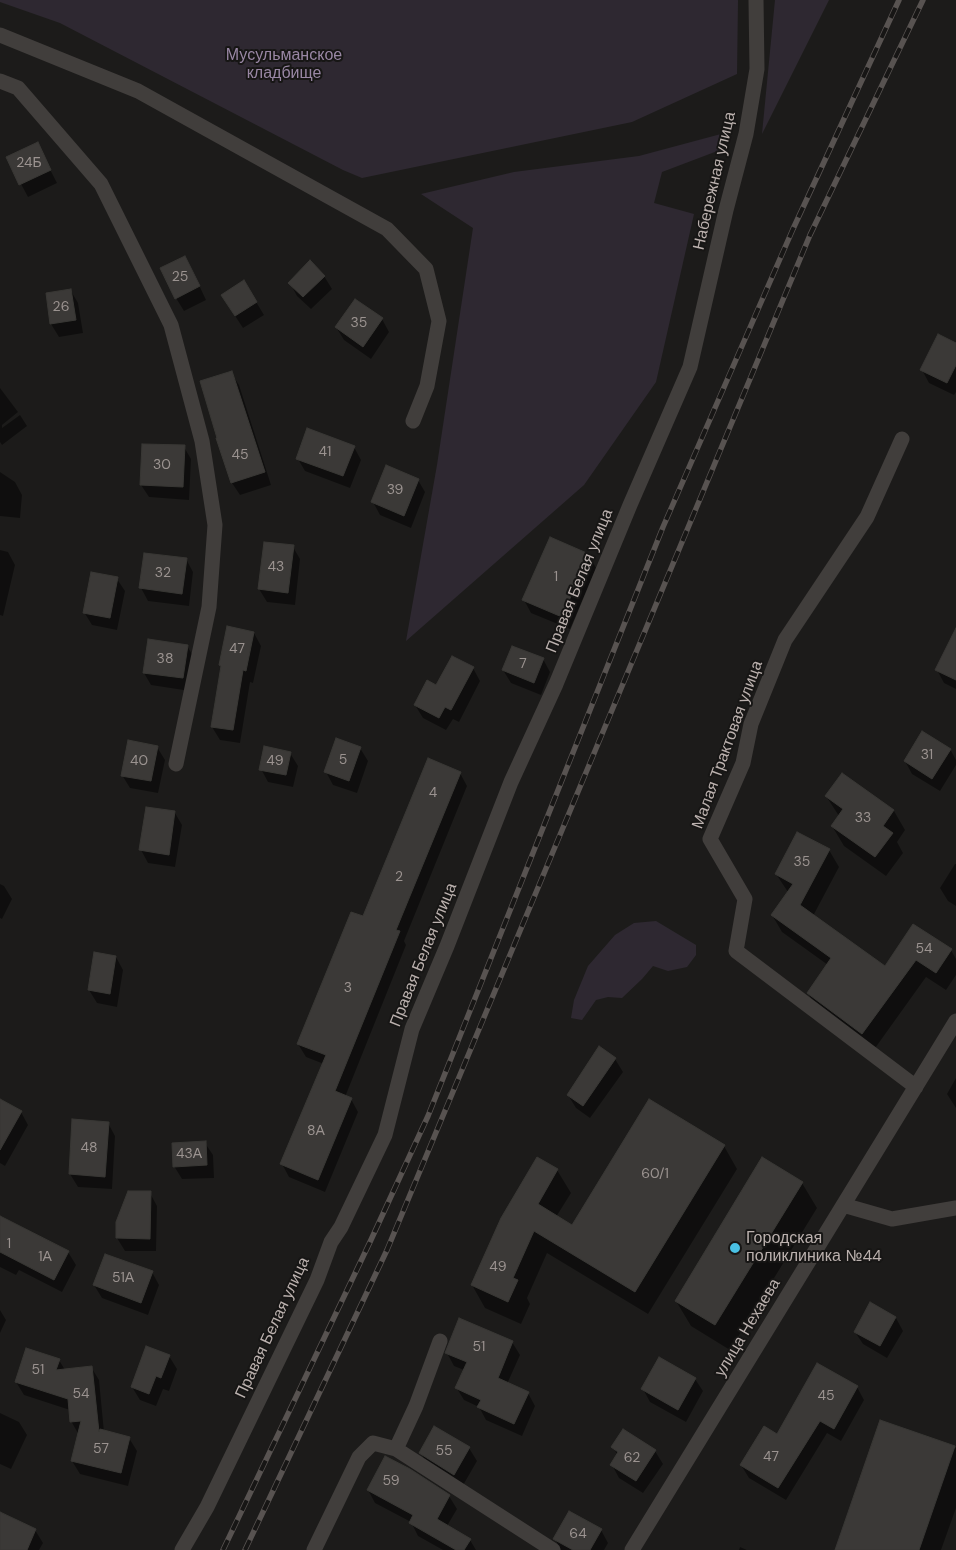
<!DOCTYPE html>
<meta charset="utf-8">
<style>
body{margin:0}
canvas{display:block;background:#1c1b1a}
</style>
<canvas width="956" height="1550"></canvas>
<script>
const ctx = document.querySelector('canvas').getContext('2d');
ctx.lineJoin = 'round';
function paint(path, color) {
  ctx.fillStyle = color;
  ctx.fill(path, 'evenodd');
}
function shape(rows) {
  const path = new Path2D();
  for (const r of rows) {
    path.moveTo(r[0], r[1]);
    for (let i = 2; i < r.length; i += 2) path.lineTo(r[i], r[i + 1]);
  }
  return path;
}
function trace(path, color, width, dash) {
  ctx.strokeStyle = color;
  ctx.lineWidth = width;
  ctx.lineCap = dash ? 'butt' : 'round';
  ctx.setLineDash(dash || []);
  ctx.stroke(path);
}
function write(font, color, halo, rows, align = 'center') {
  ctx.font = font + ' "DM Sans",sans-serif';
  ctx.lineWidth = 4;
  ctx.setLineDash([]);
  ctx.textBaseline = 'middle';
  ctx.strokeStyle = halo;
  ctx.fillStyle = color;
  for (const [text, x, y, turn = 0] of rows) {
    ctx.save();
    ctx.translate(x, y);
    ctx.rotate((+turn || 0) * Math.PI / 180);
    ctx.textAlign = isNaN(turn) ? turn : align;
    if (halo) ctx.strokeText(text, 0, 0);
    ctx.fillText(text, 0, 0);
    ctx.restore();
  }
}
paint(shape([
 [0,0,738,0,737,74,632,122,362,178,343,170,60,23,0,2],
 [775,0,829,0,762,134],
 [721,134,720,150,662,172,654,203,694,214,656,382,584,485,406,641,437,465,473,228,421,194,514,172,639,156],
 [656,921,696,945,696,955,687,967,668,971,653,966,642,979,622,998,608,997,596,1000,582,1020,571,1018,574,1000,588,966,615,935,634,923]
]), '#2e2831');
paint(shape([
 [37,144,57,183,28,197,21,184],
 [192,270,206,300,184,311,176,298],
 [324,276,332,289,311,309,297,296,290,283],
 [244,282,264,315,243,328,222,296],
 [71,291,78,303,83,333,59,337,51,324,47,294],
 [382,319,389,332,371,359,344,340,336,327],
 [956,344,956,392,954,395,929,383,922,370],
 [231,373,239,385,271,485,240,495,232,483],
 [0,388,18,412,2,425,2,428,20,415,27,426,2,445,0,442],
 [184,447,191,459,189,500,149,497,141,485],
 [354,447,361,460,350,488,305,471,298,459],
 [0,472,15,482,22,495,20,518,0,516],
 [418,480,425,492,411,528,380,515,373,502],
 [293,547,300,559,295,605,267,602,259,589],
 [0,550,8,552,15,565,3,616,0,615],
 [589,555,596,568,570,629,531,613,524,600],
 [186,559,193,572,189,606,148,601,141,588],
 [117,579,125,591,117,630,92,625,84,612],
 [956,631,956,689,944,683,937,670],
 [254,633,261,646,253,683,250,682,240,743,220,740,212,727,222,668,220,665],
 [187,646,195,659,190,691,151,685,144,673],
 [543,659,550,672,541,695,511,683,503,670],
 [473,668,480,681,459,722,453,719,446,730,423,718,415,705,437,687],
 [157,747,165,760,158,793,130,788,122,775],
 [360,748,368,761,357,793,333,785,326,772],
 [950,749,956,760,956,765,940,791,912,774,905,761],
 [290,753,298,766,293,787,268,782,261,769],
 [460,773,467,786,404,941,406,945,345,1097,351,1099,358,1112,325,1192,289,1177,282,1164,324,1064,306,1057,298,1044,363,918],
 [842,774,894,811,905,830,897,842,903,853,886,876,844,846,832,826,839,816,826,796],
 [175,813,182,825,175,867,148,863,141,850],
 [829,850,839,867,813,916,886,968,951,950,956,959,956,975,946,990,926,977,873,1051,818,1010,808,993,828,965,782,932,772,915,788,892,776,874],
 [955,864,956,864,956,906,948,901,940,888],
 [0,884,4,886,12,899,2,919,0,918],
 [116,957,123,970,117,1007,97,1003,89,990],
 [615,1059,623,1072,590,1118,576,1108,568,1095],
 [956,1078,956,1108,947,1094],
 [0,1101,21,1112,28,1125,5,1166,0,1163],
 [108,1123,115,1136,112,1189,78,1187,70,1174],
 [205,1143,213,1155,214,1178,182,1179,174,1166],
 [724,1146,737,1169,648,1314,547,1253,527,1298,530,1304,521,1324,485,1308,472,1285,557,1170,571,1193,556,1217,573,1227],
 [802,1183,817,1208,730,1350,691,1326,676,1301],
 [150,1193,157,1206,156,1251,125,1251,117,1238],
 [0,1217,68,1252,76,1265,62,1292,19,1270,16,1275,0,1267],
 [152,1272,159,1285,148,1315,102,1298,94,1285],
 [871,1304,896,1318,903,1331,887,1358,863,1344,855,1332],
 [0,1310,6,1320,0,1333],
 [512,1342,520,1355,507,1384,528,1393,535,1406,522,1436,486,1420,479,1407,464,1400,456,1387,464,1370,454,1366,447,1353],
 [169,1356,177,1369,169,1391,163,1389,156,1406,140,1400,132,1387],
 [59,1360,65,1370,91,1367,99,1380,104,1432,129,1438,137,1451,128,1486,80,1474,72,1461,79,1435,71,1421,70,1410,24,1395,16,1382],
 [695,1379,703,1391,686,1422,650,1402,643,1389],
 [857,1387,864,1400,841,1441,827,1433,786,1500,749,1478,741,1465,778,1435],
 [0,1413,19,1422,27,1435,11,1469,0,1464],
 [881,1422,956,1448,956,1508,941,1550,836,1550],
 [613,1447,655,1451,663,1464,643,1493,619,1478,612,1465,618,1456],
 [469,1448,477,1461,462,1487,428,1466,421,1453],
 [368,1490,449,1496,457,1509,447,1526,470,1540,476,1550,443,1550,418,1536,411,1522,375,1503],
 [0,1514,35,1530,43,1543,39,1550,0,1550],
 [601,1530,608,1543,604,1550,561,1550,555,1539],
 [740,1547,747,1550,739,1550]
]), '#0007');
const building = shape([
 [38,142,51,170,19,185,6,157,38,142],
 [185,256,200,286,175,299,160,268,185,256],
 [310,260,325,276,303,297,288,283,310,260],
 [244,280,257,302,235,316,221,295,244,280],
 [71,289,76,320,50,324,46,293,71,289],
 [355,299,383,318,363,347,335,327,355,299],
 [938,334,956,343,956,365,947,383,920,370,938,334],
 [232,371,265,472,231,483,216,438,217,438,200,381,232,371],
 [307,428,355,446,343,476,296,459,307,428],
 [142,444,185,445,183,487,140,485,142,444],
 [386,465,419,479,404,516,371,502,386,465],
 [550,537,589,554,562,617,522,600,550,537],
 [264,542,294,545,288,593,258,589,264,542],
 [144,553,187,558,182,594,139,588,144,553],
 [91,572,118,577,110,618,83,613,91,572],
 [227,626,254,632,246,671,243,670,233,730,211,727,221,666,219,665,227,626],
 [956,628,956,680,935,670,956,628],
 [148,639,188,645,183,678,143,673,148,639],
 [512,646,544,658,534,683,502,670,512,646],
 [452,656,474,667,451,710,445,707,439,718,414,705,427,680,436,685,452,656],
 [922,731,951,749,932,779,904,761,922,731],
 [336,738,361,747,349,781,324,772,336,738],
 [128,740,158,746,151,781,121,776,128,740],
 [264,746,291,752,286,775,259,770,264,746],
 [428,758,461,772,396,930,400,931,335,1091,352,1098,318,1180,280,1164,326,1055,297,1044,351,912,363,916,428,758],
 [842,773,894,810,883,826,893,833,875,857,831,826,843,809,825,796,842,773],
 [146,807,175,811,169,855,139,850,146,807],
 [797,832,830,849,800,905,885,966,913,924,952,949,936,973,916,960,862,1034,807,993,831,958,771,915,793,884,775,874,797,832],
 [94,952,116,956,110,994,88,990,94,952],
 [599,1046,616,1058,583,1106,567,1095,599,1046],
 [0,1099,22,1111,0,1150,0,1099],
 [649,1099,725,1145,635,1292,534,1231,513,1278,518,1280,508,1302,471,1285,501,1218,537,1157,558,1169,538,1204,572,1225,649,1099],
 [72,1119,109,1122,105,1177,69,1174,72,1119],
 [206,1141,207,1165,173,1167,172,1143,206,1141],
 [762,1157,803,1182,715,1325,675,1301,762,1157],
 [128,1191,151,1191,150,1239,116,1238,116,1222,128,1191],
 [0,1216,69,1251,54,1280,0,1252,0,1216],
 [105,1254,153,1271,141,1303,93,1285,105,1254],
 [870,1302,896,1317,880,1346,854,1332,870,1302],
 [459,1318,513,1341,498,1378,529,1392,514,1424,477,1407,481,1400,455,1388,467,1362,445,1353,459,1318],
 [146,1346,170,1355,161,1378,156,1376,149,1394,131,1387,146,1346],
 [26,1348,60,1359,56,1370,92,1366,99,1432,100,1429,130,1437,121,1473,71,1461,81,1421,70,1422,68,1399,15,1382,26,1348],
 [659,1357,696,1378,678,1410,641,1389,659,1357],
 [817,1363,858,1386,834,1429,820,1421,778,1488,740,1465,764,1426,777,1434,817,1363],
 [880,1420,955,1446,919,1550,835,1550,880,1420],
 [434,1426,470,1447,454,1475,419,1453,434,1426],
 [623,1429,656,1450,636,1481,610,1465,618,1452,611,1447,623,1429],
 [385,1456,410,1469,450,1495,437,1519,471,1539,464,1550,456,1550,409,1523,413,1515,367,1490,385,1456],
 [569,1511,602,1529,590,1550,573,1550,553,1539,569,1511],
 [0,1512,36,1529,27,1550,0,1550,0,1512]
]);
paint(building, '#3b3937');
trace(building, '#383734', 1);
trace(shape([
 [0,35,138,91,387,229,426,269,439,321,427,386,413,421],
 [0,81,18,88,101,184,171,325,202,441,215,525,209,607,176,764],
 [902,439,867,517,785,640,751,724,743,763,710,839,745,899,736,951,916,1087],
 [843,1205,892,1219,956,1208],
 [440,1341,416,1406,396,1449,553,1550],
 [182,1550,207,1507,317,1280,331,1242,341,1227,385,1135,412,1029,447,946,511,782,556,684,630,505,690,367,726,210,746,134,757,69,756,0],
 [314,1550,359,1457,373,1443,396,1449],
 [632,1550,956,1021]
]), '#413e3c', 15);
const rail = shape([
 [223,1550,370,1242,428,1116,663,527,793,229,899,0],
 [245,1550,387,1250,810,235,923,0]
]);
trace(rail, '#585351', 5.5);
trace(rail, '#171615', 4, [11]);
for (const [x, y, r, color] of [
 [735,1248,6,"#4ac1e4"]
]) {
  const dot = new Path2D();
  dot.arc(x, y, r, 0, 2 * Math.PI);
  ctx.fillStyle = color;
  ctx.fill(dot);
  trace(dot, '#171615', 2);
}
write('14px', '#9b9390', null, [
 ["24Б",29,163],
 ["25",180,277],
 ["26",61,307],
 ["35",359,323],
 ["41",325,452],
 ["45",240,455],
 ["30",162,465],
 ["39",395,490],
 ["43",276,567],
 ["32",163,573],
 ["1",556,577],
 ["47",237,649],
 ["38",165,659],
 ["7",523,664],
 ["31",927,755],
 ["5",343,760],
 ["40",139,761],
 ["49",275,761],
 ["4",433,793],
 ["33",863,818],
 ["35",802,862],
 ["2",399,877],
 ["54",924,949],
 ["3",348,988],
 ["8А",316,1131],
 ["48",89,1148],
 ["43А",189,1154],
 ["60/1",655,1174],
 ["1",9,1244],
 ["1А",45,1257],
 ["49",498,1267],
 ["51А",123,1278],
 ["51",479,1347],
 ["51",38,1370],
 ["54",81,1394],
 ["45",826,1396],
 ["57",101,1449],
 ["55",444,1451],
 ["47",771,1457],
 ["62",632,1458],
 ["59",391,1481],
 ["64",578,1534]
]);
write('16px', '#9987a4', '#171615', [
 ["Мусульманское",284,56],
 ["кладбище",284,74]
]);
write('16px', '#bbb1ae', '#171615', [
 ["Набережная улица",715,181,-77],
 ["Правая Белая улица",580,581,-68],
 ["Малая Трактовая улица",728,745,-70],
 ["Правая Белая улица",424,955,-68],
 ["Правая Белая улица",273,1328,-65],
 ["улица Нехаева",748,1328,-59]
]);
write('16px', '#bbb1ae', '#171615', [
 ["Городская",746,1239],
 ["поликлиника №44",746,1257]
], 'left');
</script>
